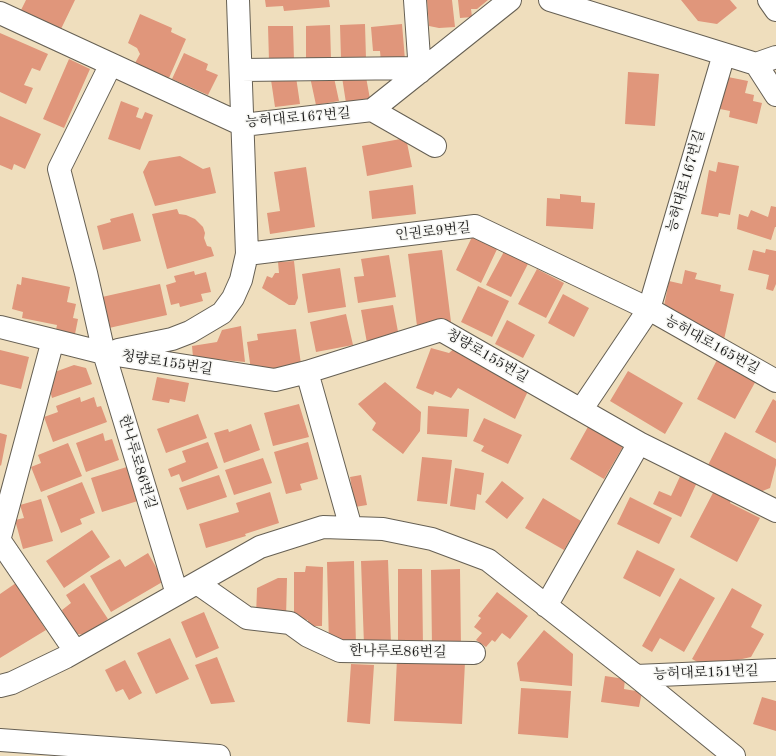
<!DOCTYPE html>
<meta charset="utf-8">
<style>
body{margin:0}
canvas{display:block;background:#efdebd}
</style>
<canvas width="776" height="756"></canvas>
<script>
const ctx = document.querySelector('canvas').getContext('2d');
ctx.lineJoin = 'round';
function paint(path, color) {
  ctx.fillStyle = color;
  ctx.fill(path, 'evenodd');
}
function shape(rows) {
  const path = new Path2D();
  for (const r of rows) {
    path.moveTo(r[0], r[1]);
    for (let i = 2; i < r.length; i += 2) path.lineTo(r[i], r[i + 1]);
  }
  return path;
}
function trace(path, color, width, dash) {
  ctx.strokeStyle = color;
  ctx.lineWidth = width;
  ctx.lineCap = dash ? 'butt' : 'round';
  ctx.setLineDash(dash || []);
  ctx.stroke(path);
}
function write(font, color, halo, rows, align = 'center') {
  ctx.font = font + ' "Old Standard TT","Noto Serif KR",serif';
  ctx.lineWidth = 3;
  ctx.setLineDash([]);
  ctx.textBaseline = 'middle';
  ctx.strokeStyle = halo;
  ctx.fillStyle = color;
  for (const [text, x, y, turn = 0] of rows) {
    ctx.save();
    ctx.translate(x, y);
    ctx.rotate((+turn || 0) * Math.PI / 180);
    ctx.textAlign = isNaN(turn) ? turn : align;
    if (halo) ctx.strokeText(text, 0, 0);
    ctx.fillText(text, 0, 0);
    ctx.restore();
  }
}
paint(shape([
 [26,0,75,0,61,29,21,10],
 [265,0,329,0,330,7,284,11,283,6,266,7],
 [427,0,452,0,455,27,439,28,429,26],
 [458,0,488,0,477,9,471,9,472,17,460,18],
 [681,0,730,0,737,8,717,24,698,21],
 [140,14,172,28,171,32,186,39,169,78,135,63,140,54,137,48,128,43],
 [365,24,366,59,341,59,340,25],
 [402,24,405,60,381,62,380,51,373,51,371,27],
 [330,25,331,59,306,60,306,26],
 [268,26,293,26,294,60,269,61],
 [0,33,48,54,40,71,32,68,24,85,33,88,26,104,0,92],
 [184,53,208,64,206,70,218,75,208,95,172,79],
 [69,59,90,69,64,128,43,119],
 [628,72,659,74,655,126,625,124],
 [333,73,339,101,316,105,310,77],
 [296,77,300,104,275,107,271,80],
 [342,77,366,77,370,99,346,103],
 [728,77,748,81,745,93,754,95,753,101,762,103,757,124,729,117,730,111,720,109],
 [121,101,139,108,136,117,142,119,145,112,153,115,140,150,108,139],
 [0,116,41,134,25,169,14,164,12,170,0,165],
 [406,138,412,167,367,176,362,146],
 [180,156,203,169,210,167,216,193,155,206,143,172,149,161],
 [718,162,739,166,730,215,719,213,718,217,701,214,709,170,716,172],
 [306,167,315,227,270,234,267,213,280,211,274,172],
 [413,185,416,214,372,219,369,191],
 [560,194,581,196,581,202,595,203,593,229,546,226,547,198,560,199],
 [771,206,776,207,776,227,775,227,771,240,737,229,739,214,748,217,751,210,768,217],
 [177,209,179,214,186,215,195,219,203,227,205,233,204,238,207,246,211,247,214,256,167,269,152,214],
 [133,213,141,241,103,250,97,226,111,222,110,219],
 [472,237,499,245,481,283,456,270],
 [507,246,531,258,511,297,486,285],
 [766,249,776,251,776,284,773,291,766,289,769,275,748,270,753,250,765,253],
 [442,250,451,322,417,326,408,254],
 [389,255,396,297,358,303,354,277,364,276,361,259],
 [294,261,298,298,295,305,289,305,262,288,267,276,272,278,275,273,279,273,278,262],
 [340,268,346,307,308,313,302,274],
 [537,269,564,283,546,318,518,304],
 [685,270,697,273,695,279,721,285,720,291,734,294,723,344,663,311,669,281,682,284],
 [194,271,195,275,206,272,211,292,201,294,203,301,180,307,179,303,171,305,166,285,176,282,174,276],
 [22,277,70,287,67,302,76,304,73,318,78,319,75,334,56,330,57,325,22,318,23,312,12,309,17,284,21,285],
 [160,284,167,315,109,328,102,297],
 [478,286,509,301,492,337,461,322],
 [563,294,589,308,574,337,548,323],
 [393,305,399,337,367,343,361,310],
 [346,314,353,345,316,352,310,322],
 [507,320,535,335,523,358,495,344],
 [241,326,245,362,193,357,192,346,217,342,222,330],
 [296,329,301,364,288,369,251,370,247,342,258,340,257,334],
 [457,346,529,389,515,419,458,388,451,398,435,391,433,395,416,388,431,348,449,353],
 [0,350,29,357,21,389,0,384],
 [719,356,758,377,735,419,697,399],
 [74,365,86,368,92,384,52,398,48,383,52,373],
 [628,371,683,403,665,434,610,401],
 [157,377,189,383,185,402,170,399,169,403,152,400],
 [385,382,421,412,420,431,403,454,372,430,376,423,358,404],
 [80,397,81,402,94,397,97,407,101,406,107,422,53,442,44,417,58,412,56,406],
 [773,399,776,401,776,443,755,432],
 [299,404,309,437,273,446,264,413],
 [428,406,469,409,467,437,427,434],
 [198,414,207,438,166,453,157,429],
 [484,418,522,435,508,464,481,451,484,446,473,441],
 [251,424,260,450,224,463,214,433,228,429,229,432],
 [589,425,624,445,604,479,570,459],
 [725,432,776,459,776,465,770,488,760,492,708,465],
 [0,433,7,435,1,466,0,465],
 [103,433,105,441,112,439,119,460,86,472,76,443],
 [208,442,218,468,182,482,179,474,171,477,168,469,186,462,182,451],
 [308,442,318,479,300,484,302,490,286,494,274,452],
 [68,443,82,476,41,492,31,467,41,463,38,455],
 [422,457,452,460,447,504,417,501],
 [263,458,272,483,234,495,225,470],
 [130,466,141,500,102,512,91,478],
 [455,468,484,473,481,495,477,494,475,510,450,506],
 [683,470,699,478,681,517,653,504,659,491,671,496],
 [219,475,227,497,187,510,179,488],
 [361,475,367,505,355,507,350,477],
 [502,481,524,498,507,519,485,502],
 [82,482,95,513,80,519,82,524,61,533,47,496],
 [715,489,732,498,730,503,760,518,737,562,690,537],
 [270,492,279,523,245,534,246,536,206,548,199,524,239,512,236,503],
 [630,497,672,518,659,544,617,524],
 [543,498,581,521,564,550,525,528],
 [41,499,53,541,23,549,15,520,24,518,20,505],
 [92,530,110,557,64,588,46,561],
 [637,550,675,569,660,597,623,578],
 [148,553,164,581,111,612,90,576,120,559,125,567],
 [388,560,391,644,364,645,361,561],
 [354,561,356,646,329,646,327,562],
 [306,566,323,567,322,626,308,626,308,620,294,619,294,572,305,572],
 [398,569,422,569,423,648,398,648],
 [460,569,461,648,432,648,431,570],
 [278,578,287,578,286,618,256,617,257,588],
 [680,578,715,598,684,652,660,638,652,652,642,646],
 [16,583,46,630,0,658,0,594],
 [84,583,108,619,85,635,71,633,62,610,71,603,66,595],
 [732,588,762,605,751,627,764,634,751,657,707,667,692,659],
 [497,592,528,616,510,639,502,633,495,642,492,640,486,647,476,640,482,633,474,627,481,618,478,616],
 [204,612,219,648,196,658,181,622],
 [544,630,573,654,572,686,520,681,517,663],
 [170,638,189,679,156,694,137,653],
 [217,657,235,702,211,704,195,665],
 [397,659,465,662,462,724,394,721],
 [125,660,142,693,129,700,123,689,116,692,105,670],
 [351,664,374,665,370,724,347,722],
 [605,676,625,679,624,689,642,692,639,707,601,702],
 [521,688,571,691,568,738,518,734],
 [762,697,776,701,776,731,753,724]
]), '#e0967b');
const minor = shape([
 [415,0,420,72],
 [550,0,756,64,776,57],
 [0,13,243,125,372,110,510,0],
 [111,64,59,169,86,273,104,353,177,594],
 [756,64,776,95],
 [241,70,420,68],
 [372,110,435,146],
 [247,254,475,226,649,309,776,381],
 [0,327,104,353,275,380,307,372,441,330,639,443,776,511],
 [118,350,172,339,190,332,222,313,233,298,241,280,247,254,238,0],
 [307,372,351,528],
 [581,410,649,309,724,54],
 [0,537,53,340],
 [0,541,75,651],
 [197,583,247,618,290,623,308,636,340,651,474,653],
 [546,606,639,443],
 [636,676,776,670],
 [0,686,12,683,66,657,260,547,323,527,383,529,432,539,488,560,636,676,734,756]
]);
const major = shape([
 [769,0,776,10],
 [0,740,219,756]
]);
trace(minor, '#666054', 24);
trace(major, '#666054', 24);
trace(minor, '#fff', 22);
trace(major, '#fff', 22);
write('14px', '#1c1c1c', '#f6f6f2', [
 ["능허대로167번길",298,118,-5],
 ["능허대로167번길",686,181,-74],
 ["인권로9번길",433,232,-6],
 ["능허대로165번길",712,345,29],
 ["청량로155번길",487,356,30],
 ["청량로155번길",167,363,9],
 ["한나루로86번길",137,462,73],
 ["한나루로86번길",398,652,1],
 ["능허대로151번길",706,673,-2]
]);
</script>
